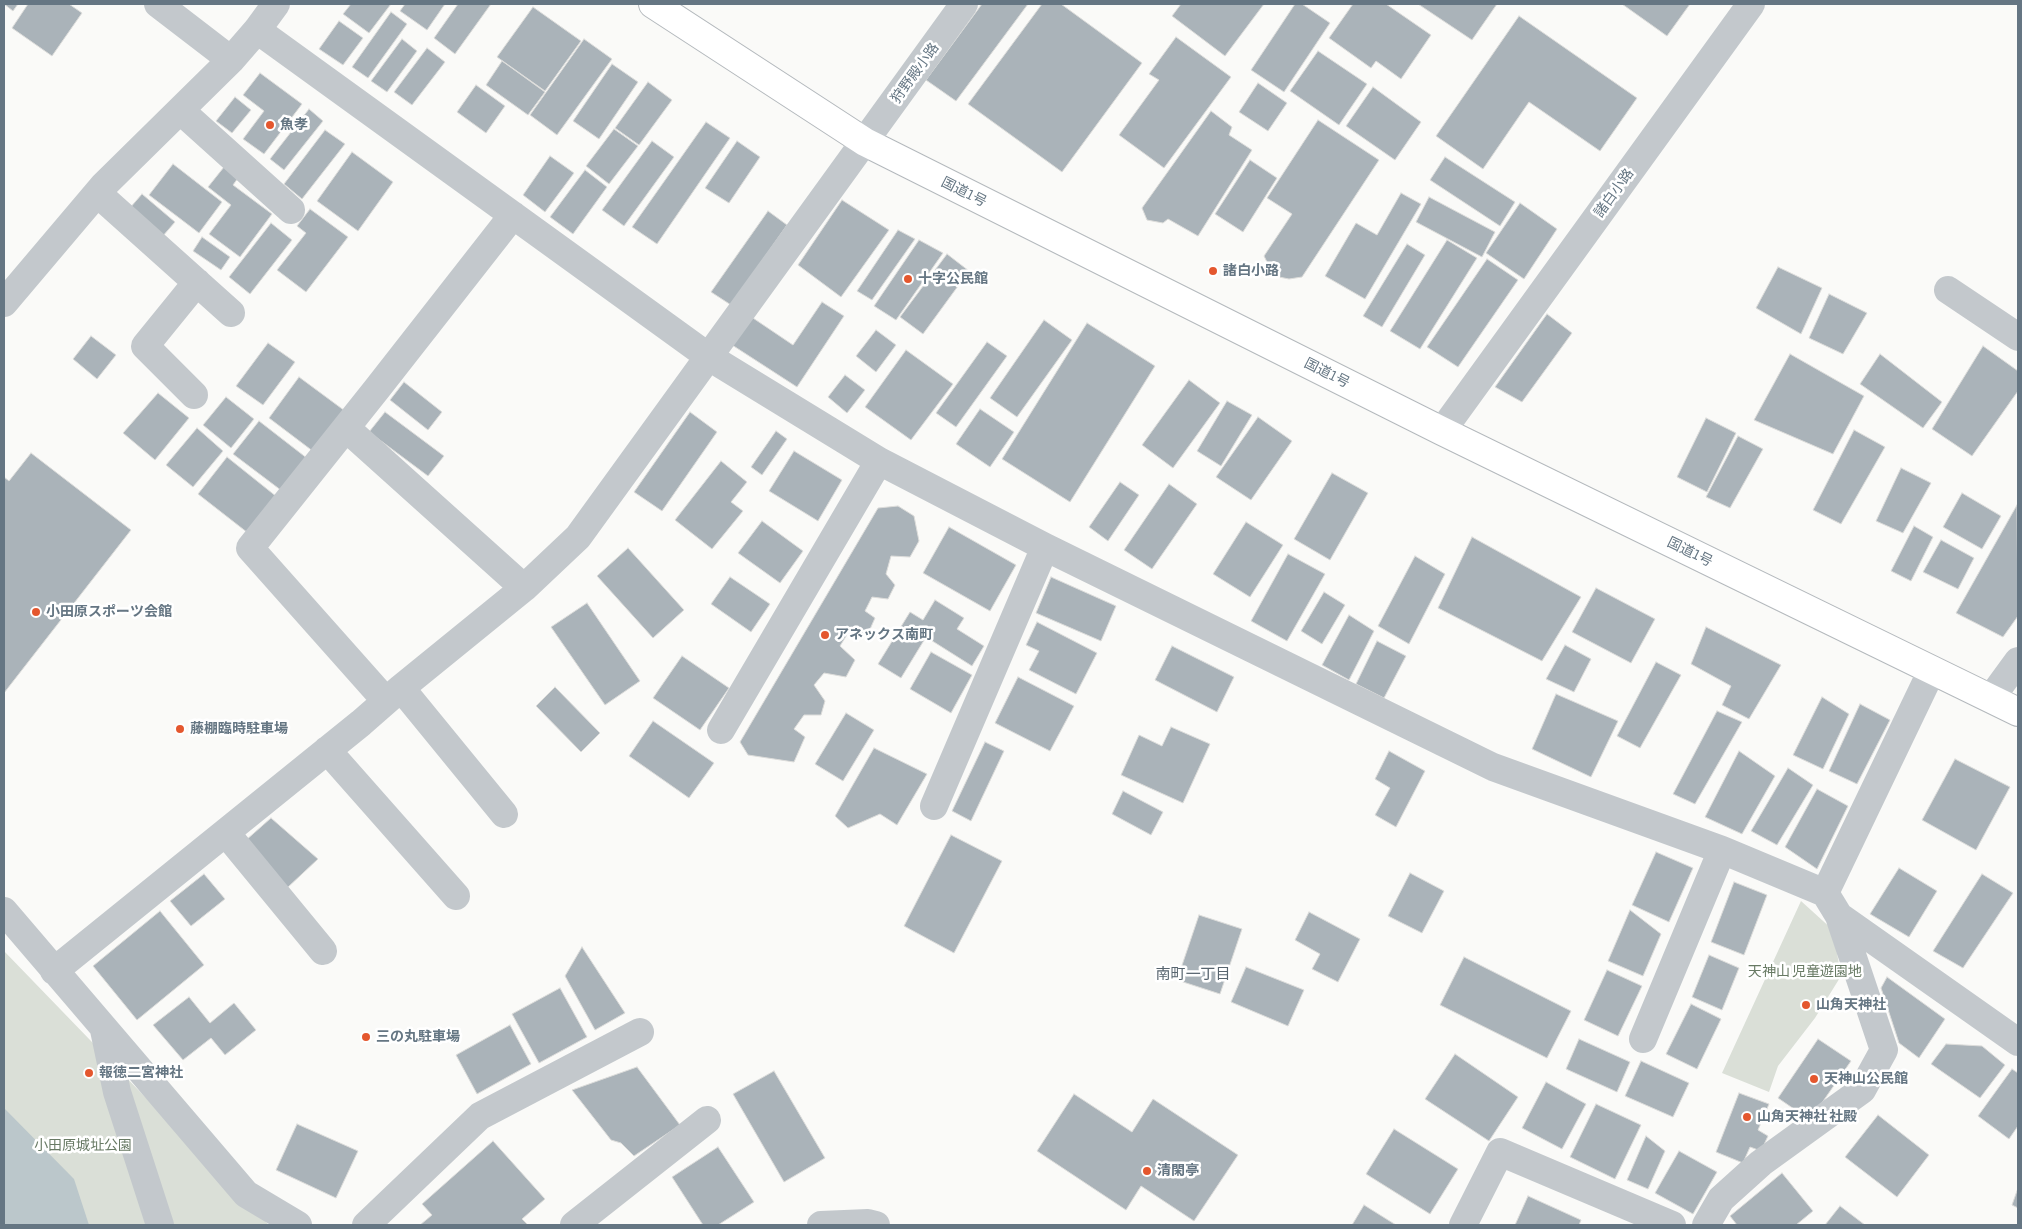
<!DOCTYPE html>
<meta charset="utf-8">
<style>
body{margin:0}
#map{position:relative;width:2022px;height:1229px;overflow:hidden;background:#fafaf8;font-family:"Asap Condensed",sans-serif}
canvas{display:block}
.frame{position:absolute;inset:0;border:5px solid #657683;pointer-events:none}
</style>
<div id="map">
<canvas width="2022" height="1229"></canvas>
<div class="frame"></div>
</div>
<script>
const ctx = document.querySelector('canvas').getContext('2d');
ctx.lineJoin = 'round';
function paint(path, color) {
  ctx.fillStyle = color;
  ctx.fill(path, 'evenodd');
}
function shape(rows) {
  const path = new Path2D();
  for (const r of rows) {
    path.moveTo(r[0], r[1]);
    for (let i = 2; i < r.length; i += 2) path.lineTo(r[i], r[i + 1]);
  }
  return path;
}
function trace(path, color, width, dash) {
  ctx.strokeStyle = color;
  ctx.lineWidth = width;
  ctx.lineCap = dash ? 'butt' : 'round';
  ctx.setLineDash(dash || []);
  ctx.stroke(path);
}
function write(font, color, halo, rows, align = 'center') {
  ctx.font = font + ' "Asap Condensed","Noto Sans JP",sans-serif';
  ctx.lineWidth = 5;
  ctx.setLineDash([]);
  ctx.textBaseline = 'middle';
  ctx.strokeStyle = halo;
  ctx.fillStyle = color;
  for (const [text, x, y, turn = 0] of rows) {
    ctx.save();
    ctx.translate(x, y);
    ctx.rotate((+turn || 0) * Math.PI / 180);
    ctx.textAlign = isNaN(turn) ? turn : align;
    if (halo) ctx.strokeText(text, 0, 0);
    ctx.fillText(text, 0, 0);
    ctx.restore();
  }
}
paint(shape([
 [1801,901,1833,930,1841,976,1815,1018,1778,1066,1769,1092,1722,1073],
 [4,951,264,1220,269,1225,4,1225]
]), '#dadfd7');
paint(shape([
 [4,1108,74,1179,89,1225,4,1225]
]), '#bbc7cb');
const building = shape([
 [4,4,18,4,13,11,4,4],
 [28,4,69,4,82,13,52,56,12,28,28,4],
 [351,4,391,4,369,33,343,14,351,4],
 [405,4,445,4,427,30,400,11,405,4],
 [458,4,491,4,455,54,434,38,458,4],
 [982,4,1028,4,956,101,926,80,982,4],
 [1042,4,1061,4,1142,63,1062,172,968,104,1042,4],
 [1181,4,1264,4,1225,56,1172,16,1181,4],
 [1295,4,1302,4,1330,23,1284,92,1251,70,1295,4],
 [1353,4,1386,4,1431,35,1401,79,1376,61,1371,68,1329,38,1353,4],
 [1418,4,1497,4,1472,40,1418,4],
 [1622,4,1690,4,1667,36,1622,4],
 [533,7,581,41,545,91,497,57,533,7],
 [391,12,407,24,368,78,352,67,391,12],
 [1519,16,1637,98,1600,151,1529,102,1483,169,1436,136,1519,16],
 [339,21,363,38,343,65,319,49,339,21],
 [1176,37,1231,77,1164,168,1119,135,1159,80,1149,74,1176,37],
 [402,39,417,51,387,92,371,81,402,39],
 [584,39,612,59,557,135,530,115,584,39],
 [427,48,445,62,412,105,394,92,427,48],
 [1318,51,1367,84,1339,125,1290,91,1318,51],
 [502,61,545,92,528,115,486,85,502,61],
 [612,64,638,82,599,139,573,121,612,64],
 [260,73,302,104,264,154,243,139,264,111,243,95,260,73],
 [648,82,672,100,639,145,615,128,648,82],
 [1258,83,1287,103,1268,131,1239,112,1258,83],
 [476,85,505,106,486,133,457,112,476,85],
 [1373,87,1421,122,1395,160,1346,126,1373,87],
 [235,97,251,110,232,133,216,121,235,97],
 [309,109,323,121,284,170,270,159,309,109],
 [1211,111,1232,127,1229,135,1252,150,1198,236,1168,219,1163,223,1147,220,1142,208,1211,111],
 [1318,120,1379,160,1302,277,1289,279,1274,276,1264,256,1292,214,1267,198,1318,120],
 [706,122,730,138,657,244,632,227,706,122],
 [614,129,638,146,609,184,586,166,614,129],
 [325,130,345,144,302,199,284,184,325,130],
 [652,141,674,157,624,226,602,210,652,141],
 [737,141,760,157,729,203,705,188,737,141],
 [352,152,393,182,358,231,317,201,352,152],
 [550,156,574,173,545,212,523,195,550,156],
 [1445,157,1515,202,1500,226,1430,180,1445,157],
 [1250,160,1277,178,1243,232,1215,214,1250,160],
 [173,164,222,202,199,233,149,195,173,164],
 [224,167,238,178,233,185,272,214,240,257,209,234,231,205,208,187,224,167],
 [585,170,607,187,573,234,550,217,585,170],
 [1401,193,1421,204,1365,299,1325,276,1356,223,1377,235,1401,193],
 [142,194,175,222,162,237,129,209,142,194],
 [1429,197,1495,232,1482,257,1416,222,1429,197],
 [842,200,889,230,841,297,798,265,842,200],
 [1520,203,1557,229,1524,279,1486,253,1520,203],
 [310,209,348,237,306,292,277,270,306,233,297,226,310,209],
 [768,211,787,225,731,305,711,292,768,211],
 [271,223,292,240,250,294,229,277,271,223],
 [898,230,915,239,872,300,857,291,898,230],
 [202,237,230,257,221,270,193,251,202,237],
 [919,240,943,253,896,320,874,306,919,240],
 [1447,240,1477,258,1420,349,1390,331,1447,240],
 [1407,244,1425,255,1382,327,1363,316,1407,244],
 [947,254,969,271,923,334,900,317,947,254],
 [1487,259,1518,280,1458,367,1427,347,1487,259],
 [1778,267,1822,288,1801,334,1756,308,1778,267],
 [1829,294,1867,313,1843,354,1809,338,1829,294],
 [822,302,844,316,797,387,729,343,747,314,793,345,822,302],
 [1547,314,1572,333,1522,402,1495,387,1547,314],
 [1044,320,1072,340,1017,417,990,398,1044,320],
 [1087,323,1155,366,1070,502,1002,459,1087,323],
 [876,330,896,345,876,372,856,356,876,330],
 [91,336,116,355,97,379,73,359,91,336],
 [987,342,1007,356,956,427,936,413,987,342],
 [268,343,295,362,263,405,236,386,268,343],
 [1983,346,2018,371,2018,391,1972,456,1932,429,1983,346],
 [906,350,953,384,911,440,865,407,906,350],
 [1790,354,1864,396,1833,454,1754,420,1790,354],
 [1880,354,1942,402,1923,428,1860,384,1880,354],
 [845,375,865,390,847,413,828,397,845,375],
 [299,377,345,411,314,452,269,418,299,377],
 [1189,380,1220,403,1173,468,1142,445,1189,380],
 [404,382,442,412,428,430,390,400,404,382],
 [158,393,189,418,155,460,123,433,158,393],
 [226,397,254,419,231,448,203,425,226,397],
 [1227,401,1252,415,1221,466,1197,451,1227,401],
 [980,409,1014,432,990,467,956,444,980,409],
 [385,412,444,456,428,476,369,432,385,412],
 [690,412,717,432,662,511,634,492,690,412],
 [1258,417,1292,441,1251,500,1216,477,1258,417],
 [1706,418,1736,433,1707,492,1677,477,1706,418],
 [259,421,308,459,282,491,233,454,259,421],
 [197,428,223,451,193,487,166,465,197,428],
 [1854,430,1885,447,1841,524,1813,510,1854,430],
 [776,431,787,439,762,475,751,467,776,431],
 [1738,436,1763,449,1730,508,1706,497,1738,436],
 [794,451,842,480,818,521,769,491,794,451],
 [31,453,131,530,4,693,4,477,9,481,31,453],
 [227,457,277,497,248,533,198,494,227,457],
 [721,461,747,482,731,502,743,511,712,549,675,520,721,461],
 [1901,468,1931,483,1903,533,1876,521,1901,468],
 [1332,473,1368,493,1330,560,1294,539,1332,473],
 [1120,482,1139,495,1108,541,1089,527,1120,482],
 [1169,484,1197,504,1152,569,1124,550,1169,484],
 [1962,493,2001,516,1982,549,1943,527,1962,493],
 [2017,505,2018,616,2003,637,1956,613,2017,505],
 [898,506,914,516,919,541,910,557,891,556,886,574,895,585,888,599,872,597,865,611,875,618,867,636,848,633,840,646,855,660,846,677,824,673,814,685,825,701,821,715,804,715,794,729,805,737,794,762,748,755,740,742,878,508,898,506],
 [762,521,803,551,780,583,738,553,762,521],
 [1246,522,1283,545,1250,597,1213,574,1246,522],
 [1914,526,1933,537,1911,581,1891,571,1914,526],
 [949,527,1016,565,990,611,923,573,949,527],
 [1472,537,1581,597,1542,661,1438,608,1472,537],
 [1941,540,1974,558,1958,589,1923,572,1941,540],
 [628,548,684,610,653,638,597,576,628,548],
 [1288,554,1325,574,1287,641,1251,621,1288,554],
 [1415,556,1445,574,1409,644,1378,626,1415,556],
 [730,577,770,604,751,632,711,604,730,577],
 [1051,577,1116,606,1101,641,1036,613,1051,577],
 [1596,588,1655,619,1631,663,1572,632,1596,588],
 [1324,592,1345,605,1322,644,1301,631,1324,592],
 [935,600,964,618,957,629,984,646,972,666,926,637,901,678,878,664,910,612,923,620,935,600],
 [587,603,640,681,605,705,551,627,587,603],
 [1349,615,1374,631,1349,680,1322,665,1349,615],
 [1037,622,1097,653,1076,694,1029,670,1039,651,1026,645,1037,622],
 [1706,627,1781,665,1749,719,1722,705,1731,686,1691,664,1706,627],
 [1377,641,1406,656,1384,698,1356,684,1377,641],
 [1565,645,1591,659,1574,692,1546,679,1565,645],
 [1172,646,1234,677,1217,712,1155,680,1172,646],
 [931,652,972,675,951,713,910,689,931,652],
 [682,656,729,688,700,730,653,698,682,656],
 [1656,662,1681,675,1640,748,1617,736,1656,662],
 [1018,677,1074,706,1050,751,995,723,1018,677],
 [555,687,600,733,581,752,536,706,555,687],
 [1556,694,1618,721,1591,777,1532,749,1556,694],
 [1822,697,1849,714,1823,769,1793,755,1822,697],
 [1860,704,1890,720,1857,784,1829,771,1860,704],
 [1717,711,1742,722,1695,804,1673,794,1717,711],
 [846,713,874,730,843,781,815,764,846,713],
 [653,721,714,763,689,798,629,756,653,721],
 [1171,727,1210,744,1183,803,1121,775,1139,735,1162,746,1171,727],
 [985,742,1004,751,971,821,952,811,985,742],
 [874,748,927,774,897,825,880,814,848,828,835,816,874,748],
 [1389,751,1425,771,1396,827,1375,815,1390,788,1375,779,1389,751],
 [1739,751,1775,776,1742,834,1705,817,1739,751],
 [1955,759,2010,787,1976,850,1922,820,1955,759],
 [1788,768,1813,785,1777,845,1751,831,1788,768],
 [1817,789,1848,806,1817,869,1785,847,1817,789],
 [1123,791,1163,812,1151,835,1112,814,1123,791],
 [271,818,318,859,287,888,245,841,271,818],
 [951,835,1002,861,954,953,904,926,951,835],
 [1656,852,1693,868,1669,922,1632,905,1656,852],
 [1899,868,1937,891,1909,937,1870,914,1899,868],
 [1410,873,1444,891,1422,933,1388,916,1410,873],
 [204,874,225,899,191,926,170,901,204,874],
 [1982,874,2013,893,1963,968,1933,951,1982,874],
 [1734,882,1767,895,1744,955,1711,942,1734,882],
 [1630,910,1661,934,1643,976,1608,961,1630,910],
 [160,911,204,965,137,1020,93,966,160,911],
 [1309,912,1360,939,1338,982,1312,969,1320,954,1295,940,1309,912],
 [1199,915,1242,929,1220,994,1177,980,1199,915],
 [582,947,625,1013,595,1030,565,976,582,947],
 [1709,955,1739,968,1722,1010,1692,997,1709,955],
 [1464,957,1571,1011,1547,1058,1440,1005,1464,957],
 [1246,967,1304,990,1288,1026,1231,1002,1246,967],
 [1607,970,1642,986,1618,1036,1584,1020,1607,970],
 [1887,977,1945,1019,1919,1058,1899,1043,1881,988,1887,977],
 [560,988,587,1037,539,1063,512,1014,560,988],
 [189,997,210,1023,234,1003,256,1030,225,1055,211,1038,183,1060,153,1025,189,997],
 [1691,1004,1721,1019,1697,1069,1666,1054,1691,1004],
 [510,1025,531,1064,477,1094,456,1055,510,1025],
 [1579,1039,1630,1062,1617,1092,1566,1069,1579,1039],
 [1818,1039,1851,1061,1810,1120,1778,1098,1818,1039],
 [1946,1044,1982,1046,2005,1065,1980,1098,1931,1064,1946,1044],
 [1455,1054,1518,1097,1489,1141,1425,1099,1455,1054],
 [1641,1061,1689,1083,1673,1117,1625,1096,1641,1061],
 [637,1067,680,1125,634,1156,621,1143,611,1140,572,1090,637,1067],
 [2012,1069,2018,1073,2018,1126,2009,1139,1978,1116,2012,1069],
 [774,1071,825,1158,784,1182,733,1094,774,1071],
 [1546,1082,1586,1104,1562,1149,1522,1128,1546,1082],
 [1739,1093,1769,1104,1758,1130,1768,1136,1761,1151,1750,1147,1743,1163,1716,1152,1739,1093],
 [1074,1094,1132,1132,1153,1099,1238,1155,1194,1221,1141,1186,1126,1210,1037,1151,1074,1094],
 [1596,1104,1641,1125,1615,1179,1570,1157,1596,1104],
 [1878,1115,1929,1155,1897,1197,1845,1157,1878,1115],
 [297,1124,358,1151,336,1198,276,1170,297,1124],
 [1394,1129,1458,1169,1430,1214,1366,1174,1394,1129],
 [1646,1136,1665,1151,1648,1189,1627,1180,1646,1136],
 [493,1141,545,1199,522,1219,528,1225,420,1225,432,1215,422,1204,493,1141],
 [718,1147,754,1202,718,1225,703,1225,672,1177,718,1147],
 [1679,1151,1717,1172,1693,1214,1655,1193,1679,1151],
 [1782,1173,1813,1211,1796,1225,1737,1225,1730,1216,1782,1173],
 [2018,1188,2018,1208,2012,1205,2018,1188],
 [1528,1196,1581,1220,1579,1225,1515,1225,1528,1196],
 [1364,1205,1396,1225,1352,1225,1364,1205],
 [1840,1206,1865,1225,1825,1225,1840,1206]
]);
paint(building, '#aab3b9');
trace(building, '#dcdcda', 1);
const highway = shape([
 [653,4,865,142,1442,431,2018,712]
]);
trace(highway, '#b4b9bd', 30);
trace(shape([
 [158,4,231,60],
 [257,30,709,357,879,461,1045,547,1493,767,1722,850,1825,893,1839,916,1884,1050,1862,1090,1761,1163,1721,1199,1706,1225],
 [181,111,291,210],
 [97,193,231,313],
 [1948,290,2018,337],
 [4,303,103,186,231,60,257,30,276,4],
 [194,395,145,346,197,282],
 [346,428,524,588],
 [1442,431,1751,4],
 [401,688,504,814],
 [1991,698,2018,661],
 [386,701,250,548,376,390,513,215],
 [721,730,879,461],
 [327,750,456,896],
 [934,806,1045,547],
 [226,833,323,951],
 [1825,893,1932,670],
 [4,911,246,1194,298,1225],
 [1839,916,2018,1042],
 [54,971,361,723,401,688,524,588,578,537,964,4],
 [104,1030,117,1092,160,1225],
 [1643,1039,1722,850],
 [366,1225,480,1116,640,1032],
 [574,1225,707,1120],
 [821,1225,868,1223,876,1225],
 [1463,1225,1500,1152,1672,1225]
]), '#c3c8cc', 28);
trace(highway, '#fff', 28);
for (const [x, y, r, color] of [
 [270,125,5,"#e4572e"],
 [1213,271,5,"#e4572e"],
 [908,279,5,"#e4572e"],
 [36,612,5,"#e4572e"],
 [825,635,5,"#e4572e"],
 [180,729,5,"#e4572e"],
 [1806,1005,5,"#e4572e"],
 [366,1037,5,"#e4572e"],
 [89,1073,5,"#e4572e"],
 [1814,1079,5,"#e4572e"],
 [1747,1117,5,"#e4572e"],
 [1147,1171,5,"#e4572e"]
]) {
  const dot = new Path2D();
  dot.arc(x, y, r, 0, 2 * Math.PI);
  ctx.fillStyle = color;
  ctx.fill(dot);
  trace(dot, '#fff', 2);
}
write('14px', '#657683', '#fff', [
 ["狩野殿小路",915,73,-54],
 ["国道1号",964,192,27],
 ["諸白小路",1614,193,-54],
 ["国道1号",1327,373,27],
 ["国道1号",1690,552,26]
]);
write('bold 14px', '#657683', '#fff', [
 ["魚孝",280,125],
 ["諸白小路",1223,271],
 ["十字公民館",918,279],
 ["小田原スポーツ会館",46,612],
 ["アネックス南町",835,635],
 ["藤棚臨時駐車場",190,729],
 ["山角天神社",1816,1005],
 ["三の丸駐車場",376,1037],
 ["報徳二宮神社",99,1073],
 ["天神山公民館",1824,1079],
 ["山角天神社 社殿",1757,1117],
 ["清閑亭",1157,1171]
], 'left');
write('14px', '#687a64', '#fff', [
 ["天神山 児童遊園地",1805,972],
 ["小田原城址公園",83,1146]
]);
write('15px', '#57646e', '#fff', [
 ["南町一丁目",1193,974]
]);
</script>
